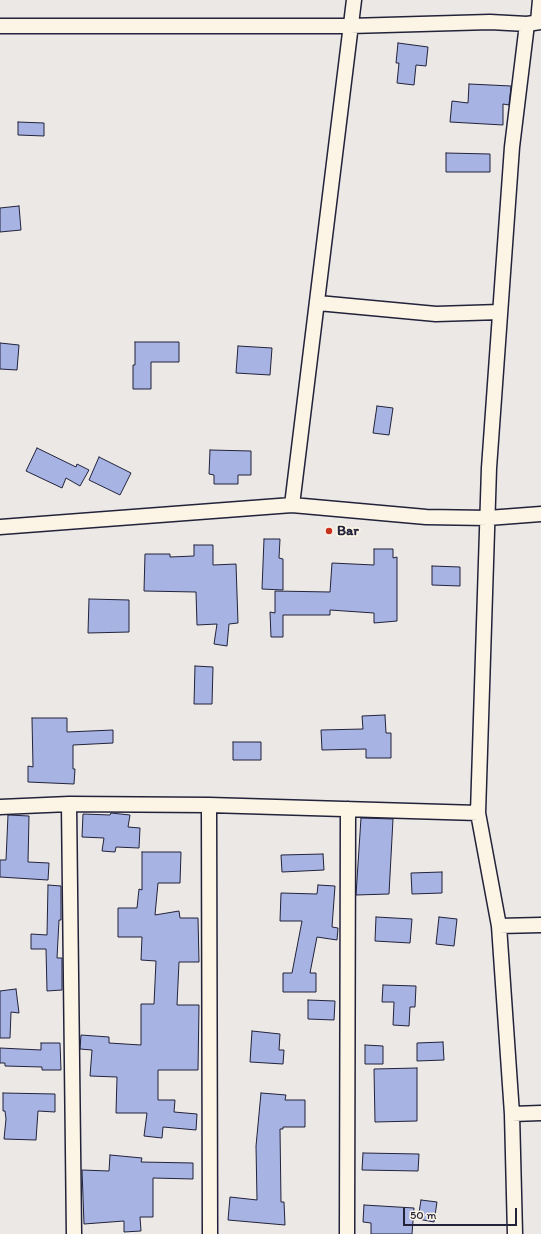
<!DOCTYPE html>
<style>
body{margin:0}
#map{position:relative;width:541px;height:1234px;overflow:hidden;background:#ebe8e5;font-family:Itim,sans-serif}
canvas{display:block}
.scale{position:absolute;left:403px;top:1208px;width:114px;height:18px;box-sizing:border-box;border:2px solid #22223b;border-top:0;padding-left:5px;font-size:12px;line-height:14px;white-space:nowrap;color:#22223b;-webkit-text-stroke:3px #fcf5e5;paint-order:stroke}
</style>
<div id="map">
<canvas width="541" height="1234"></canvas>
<div class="scale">50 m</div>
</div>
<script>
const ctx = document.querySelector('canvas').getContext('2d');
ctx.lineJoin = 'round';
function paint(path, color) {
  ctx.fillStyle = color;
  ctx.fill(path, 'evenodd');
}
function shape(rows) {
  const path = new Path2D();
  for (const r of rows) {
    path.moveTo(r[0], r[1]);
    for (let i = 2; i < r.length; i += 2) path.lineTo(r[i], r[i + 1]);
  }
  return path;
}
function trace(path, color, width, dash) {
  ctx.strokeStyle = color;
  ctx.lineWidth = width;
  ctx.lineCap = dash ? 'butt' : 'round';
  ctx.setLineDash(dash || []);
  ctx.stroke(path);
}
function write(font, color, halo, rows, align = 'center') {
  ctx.font = font + ' Itim,sans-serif';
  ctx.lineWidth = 3.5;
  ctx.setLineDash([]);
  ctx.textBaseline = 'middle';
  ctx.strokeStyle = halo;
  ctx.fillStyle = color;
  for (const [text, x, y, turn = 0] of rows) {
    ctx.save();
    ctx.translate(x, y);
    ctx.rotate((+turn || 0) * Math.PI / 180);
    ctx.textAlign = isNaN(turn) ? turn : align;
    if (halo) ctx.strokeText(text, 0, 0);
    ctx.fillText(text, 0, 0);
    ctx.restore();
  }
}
const building = shape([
 [398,43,428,47,426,66,416,65,414,85,397,83,399,63,396,63,398,43],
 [469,84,511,86,509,105,503,104,503,125,450,122,452,101,468,103,469,84],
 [18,122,44,123,44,136,18,135,18,122],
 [446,153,490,154,490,172,446,172,446,153],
 [19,206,21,230,0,232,0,208,19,206],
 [135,342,179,342,179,362,151,362,151,389,133,389,133,365,135,365,135,342],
 [0,343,19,345,17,370,0,369,0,343],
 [238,346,272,348,270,375,236,373,238,346],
 [377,406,393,408,389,435,373,433,377,406],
 [37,448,76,467,77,464,89,470,80,486,66,478,62,488,26,471,37,448],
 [210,450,251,451,251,475,238,475,238,484,214,484,214,475,209,474,210,450],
 [99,457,131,473,120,495,89,480,99,457],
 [264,539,280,539,279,558,283,559,283,590,262,589,264,539],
 [194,545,213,545,213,565,236,564,238,623,229,624,227,646,214,644,217,624,197,625,196,592,144,591,145,554,170,554,170,557,194,556,194,545],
 [374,549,393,549,393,558,397,557,397,621,374,623,374,613,330,610,330,615,283,615,283,637,271,637,270,612,275,613,275,591,330,592,332,563,374,565,374,549],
 [432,566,460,567,460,586,432,585,432,566],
 [89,599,129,600,129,632,88,633,89,599],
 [195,666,213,667,212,704,194,704,195,666],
 [385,715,386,733,391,733,391,758,366,758,366,749,322,750,321,730,363,729,362,716,385,715],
 [32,718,67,718,67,732,113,730,113,743,73,745,73,769,75,769,74,784,28,782,28,766,33,767,32,718],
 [233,742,261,742,261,760,233,760,233,742],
 [111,813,130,815,128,827,140,828,139,848,116,847,115,852,102,851,104,838,82,837,83,814,110,815,111,813],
 [8,815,29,816,28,862,49,863,48,880,0,877,0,860,6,860,8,815],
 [361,818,393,819,389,894,356,895,361,818],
 [142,852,181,852,180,883,158,883,155,915,179,911,180,918,198,918,199,962,179,962,177,1005,199,1005,198,1070,158,1070,158,1100,175,1100,174,1112,197,1114,196,1130,163,1127,162,1138,144,1136,147,1113,116,1113,117,1077,90,1076,92,1050,80,1049,81,1035,109,1037,109,1043,141,1045,141,1004,154,1004,156,961,141,960,142,937,118,937,118,908,137,908,139,889,142,890,142,852],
 [323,854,324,870,282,872,281,855,323,854],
 [442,872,442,893,412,894,411,873,442,872],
 [48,885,61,886,61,920,59,920,57,958,62,958,62,990,47,991,46,949,31,949,31,934,47,935,48,885],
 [318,885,335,886,332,927,338,928,337,940,317,937,310,973,316,973,316,992,283,992,283,973,292,973,302,921,280,921,281,893,317,894,318,885],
 [376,917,412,919,410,943,375,941,376,917],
 [439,917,457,919,454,946,436,944,439,917],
 [383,985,416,986,415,1007,410,1007,409,1026,393,1025,394,1002,382,1002,383,985],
 [16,989,19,1013,11,1012,10,1038,0,1038,0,991,16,989],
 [308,1000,335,1001,334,1020,308,1019,308,1000],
 [252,1031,280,1034,279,1050,284,1050,283,1064,250,1062,252,1031],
 [443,1042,444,1060,417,1061,417,1043,443,1042],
 [41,1043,60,1043,61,1070,42,1070,42,1067,5,1066,5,1063,0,1063,0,1048,41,1050,41,1043],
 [365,1045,383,1046,383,1064,365,1064,365,1045],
 [417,1068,417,1121,375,1122,374,1069,417,1068],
 [3,1093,55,1094,55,1112,38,1111,36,1140,4,1139,6,1119,5,1111,3,1111,3,1093],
 [261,1093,286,1095,285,1100,305,1100,305,1127,283,1127,283,1129,280,1129,281,1202,284,1202,285,1225,228,1220,230,1197,257,1200,256,1146,261,1093],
 [363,1153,419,1154,418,1171,362,1170,363,1153],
 [110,1155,142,1158,141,1162,193,1163,193,1179,153,1178,153,1217,140,1217,141,1231,124,1232,124,1221,84,1224,82,1170,109,1171,110,1155],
 [421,1200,437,1202,434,1222,418,1219,421,1200],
 [364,1205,414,1208,412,1234,371,1234,371,1223,363,1222,364,1205]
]);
paint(building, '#a7b3e3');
trace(building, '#22223b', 1);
const street = shape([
 [538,22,540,0],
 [0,26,350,26,490,22,527,24,541,22],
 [318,303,436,314,500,312],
 [292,505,354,0],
 [0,527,292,505,426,517,488,518,541,514],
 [69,804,74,1234],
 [209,805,210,1234],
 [0,807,69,804,209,805,478,813],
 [499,926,541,925],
 [512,1114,541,1113],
 [347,1234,348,809],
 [515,1234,512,1114,499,926,478,813,489,468,512,147,527,24]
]);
trace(street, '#22223b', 17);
trace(street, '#fcf5e5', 14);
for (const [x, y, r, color] of [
 [329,531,4,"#c8321e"]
]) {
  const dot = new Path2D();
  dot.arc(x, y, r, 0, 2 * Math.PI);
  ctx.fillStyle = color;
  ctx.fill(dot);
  trace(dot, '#fcf5e5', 1.5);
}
write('bold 14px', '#22223b', '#fcf5e5', [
 ["Bar",337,531]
], 'left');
</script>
